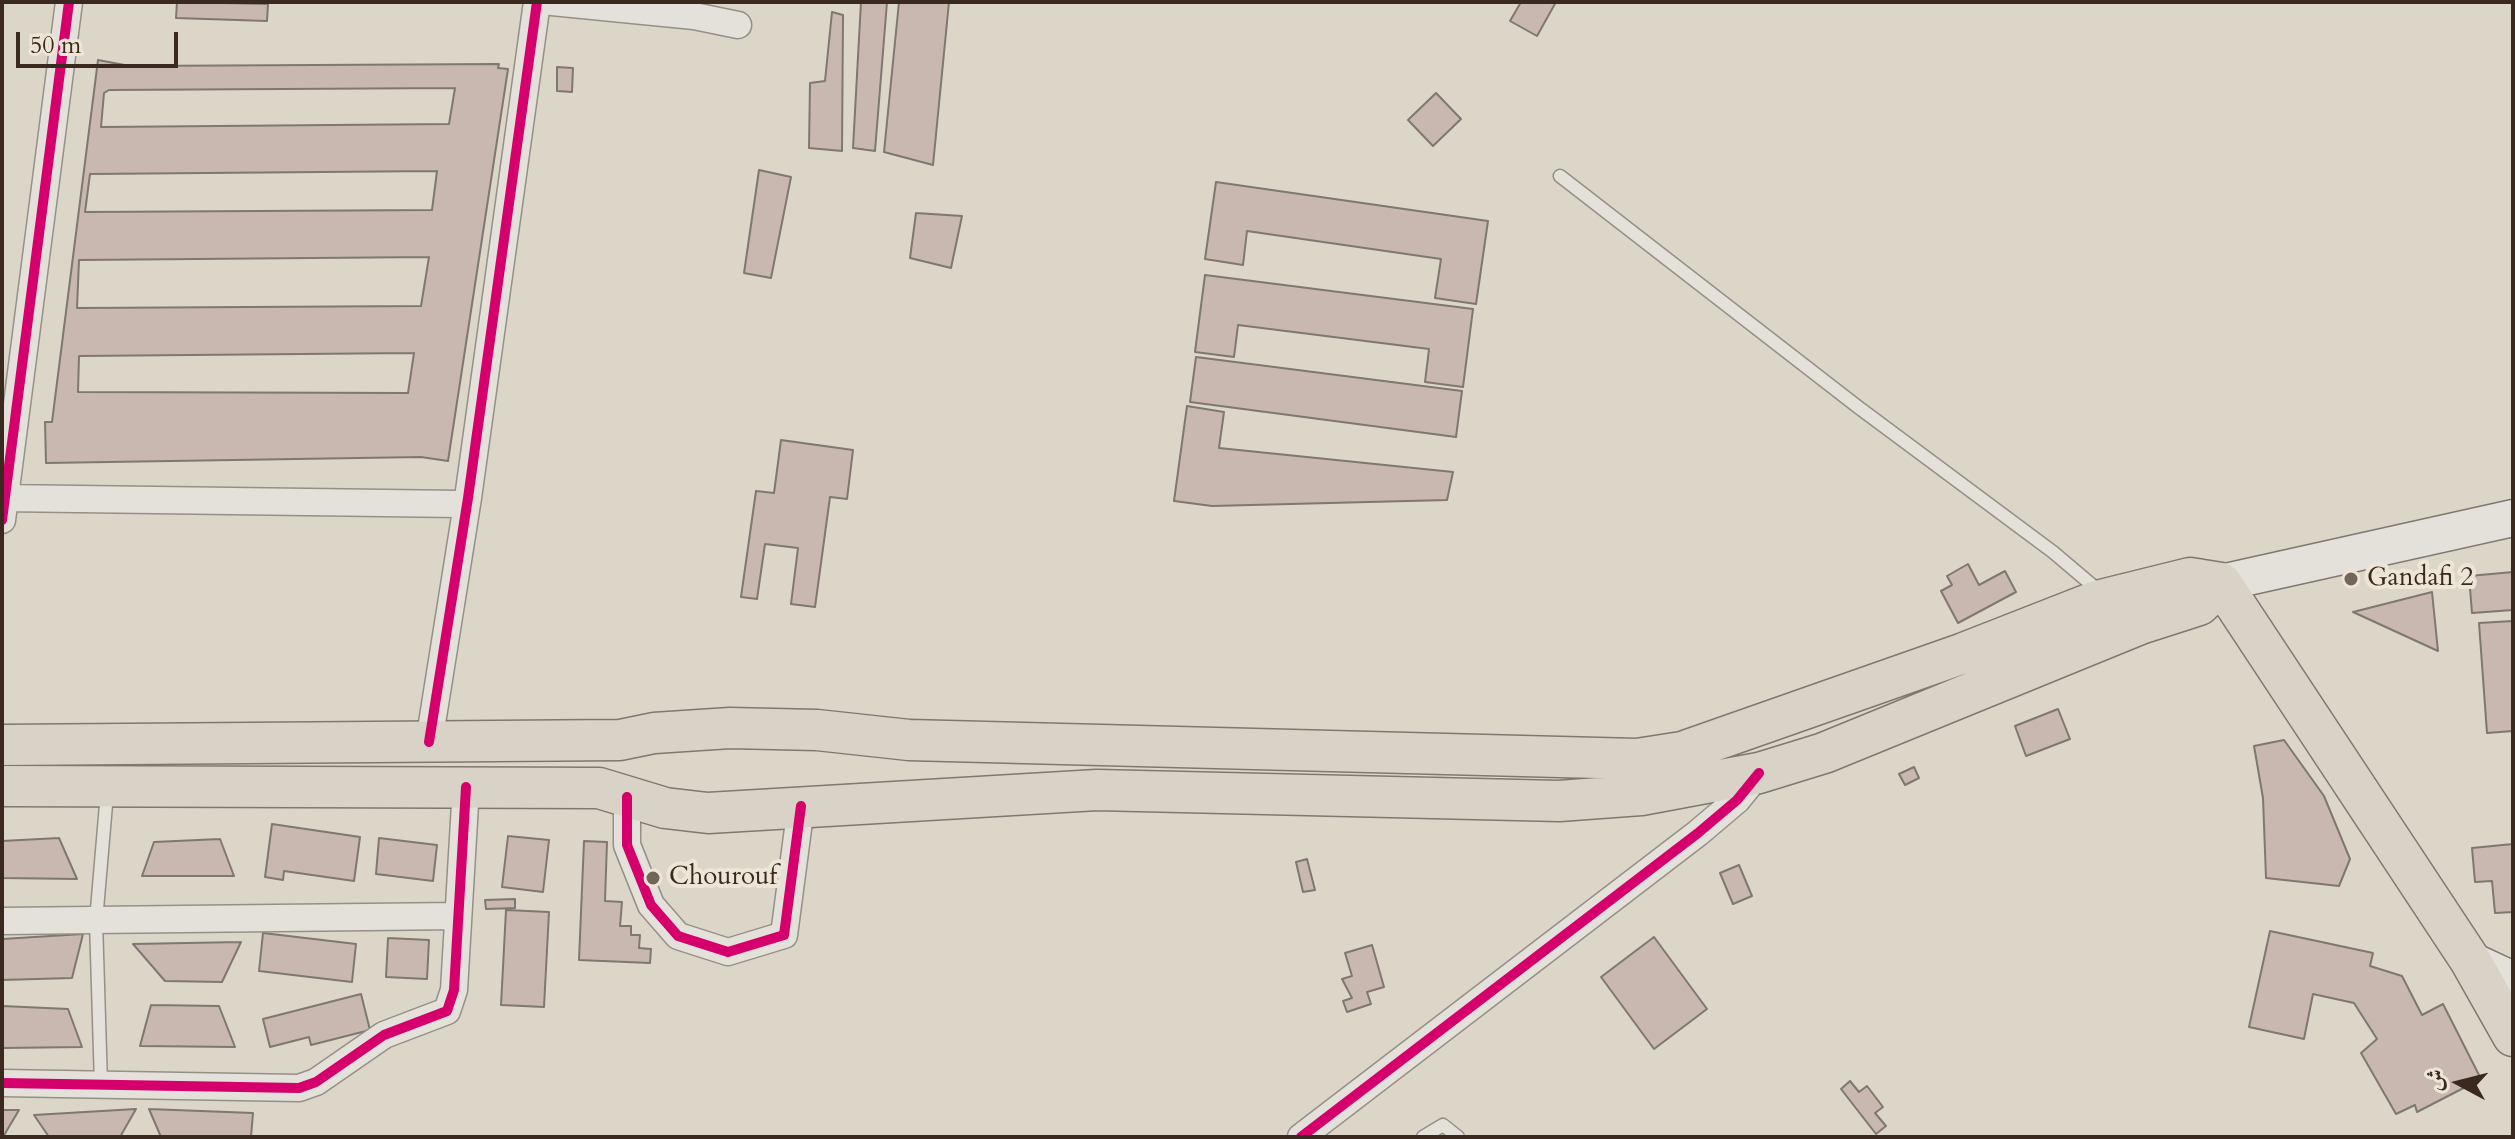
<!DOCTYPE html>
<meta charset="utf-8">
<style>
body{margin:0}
#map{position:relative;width:2515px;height:1139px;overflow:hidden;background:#dcd6c9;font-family:Cardo,Amiri,serif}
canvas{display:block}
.frame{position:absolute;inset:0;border:4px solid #39291f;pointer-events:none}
.north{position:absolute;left:2419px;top:1043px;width:80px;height:80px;-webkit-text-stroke:6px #ede6d7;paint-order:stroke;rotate:277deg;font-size:22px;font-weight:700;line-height:32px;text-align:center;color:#39291f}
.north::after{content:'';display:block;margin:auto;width:28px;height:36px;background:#39291f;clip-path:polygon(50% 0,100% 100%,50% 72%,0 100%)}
.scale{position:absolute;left:16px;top:32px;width:162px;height:36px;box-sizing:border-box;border:4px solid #39291f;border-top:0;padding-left:10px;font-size:24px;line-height:28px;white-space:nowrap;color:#39291f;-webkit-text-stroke:6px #ede6d7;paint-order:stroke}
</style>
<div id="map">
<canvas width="2515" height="1139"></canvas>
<div class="frame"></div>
<div class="north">ش</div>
<div class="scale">50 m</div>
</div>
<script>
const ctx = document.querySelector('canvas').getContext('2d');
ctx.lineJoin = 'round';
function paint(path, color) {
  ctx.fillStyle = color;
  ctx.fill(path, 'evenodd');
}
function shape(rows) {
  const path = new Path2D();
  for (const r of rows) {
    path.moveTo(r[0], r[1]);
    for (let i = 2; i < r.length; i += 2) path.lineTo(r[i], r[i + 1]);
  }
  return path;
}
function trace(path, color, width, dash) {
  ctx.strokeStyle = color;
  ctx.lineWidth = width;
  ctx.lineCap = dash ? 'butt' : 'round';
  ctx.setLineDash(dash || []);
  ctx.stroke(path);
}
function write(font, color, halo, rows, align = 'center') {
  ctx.font = font + ' Cardo,serif';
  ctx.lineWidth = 8;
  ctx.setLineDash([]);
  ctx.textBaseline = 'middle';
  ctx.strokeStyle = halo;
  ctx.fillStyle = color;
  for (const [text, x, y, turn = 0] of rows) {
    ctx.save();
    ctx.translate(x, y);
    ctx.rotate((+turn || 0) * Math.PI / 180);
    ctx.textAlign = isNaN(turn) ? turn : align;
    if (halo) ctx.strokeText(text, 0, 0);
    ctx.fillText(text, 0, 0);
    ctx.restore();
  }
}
const building = shape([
 [177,2,268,4,267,21,176,18,177,2],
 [861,2,887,2,875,151,853,148,861,2],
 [899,2,949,2,933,165,884,152,899,2],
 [1521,2,1556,2,1537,36,1510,21,1521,2],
 [832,12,843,15,842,151,809,148,810,83,825,81,832,12],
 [98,60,130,66,499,64,498,68,508,69,448,461,421,457,46,463,45,422,52,422,98,60],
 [455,88,449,124,101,127,104,93,109,90,455,88],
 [437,171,432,210,85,212,90,174,437,171],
 [429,257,421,306,77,308,79,260,429,257],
 [414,353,408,393,78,392,79,356,414,353],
 [557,67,573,68,572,92,557,91,557,67],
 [1436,93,1461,119,1433,146,1408,120,1436,93],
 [759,170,791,177,771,278,744,273,759,170],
 [1216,182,1488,221,1476,304,1435,298,1441,259,1247,231,1243,265,1205,259,1216,182],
 [916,213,962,216,951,268,910,258,916,213],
 [1205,275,1473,309,1463,387,1425,382,1429,349,1238,325,1234,357,1195,352,1205,275],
 [1196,357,1462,391,1456,437,1190,402,1196,357],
 [1187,406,1224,412,1219,448,1453,472,1447,500,1212,506,1174,501,1187,406],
 [781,440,853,450,847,499,830,497,815,607,791,604,798,548,765,544,757,599,741,597,756,491,774,493,781,440],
 [1968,564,1979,585,2005,571,2016,592,1958,623,1941,591,1952,585,1947,576,1968,564],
 [2513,572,2513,610,2472,613,2469,576,2513,572],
 [2432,592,2438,651,2353,612,2432,592],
 [2513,621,2513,731,2487,733,2479,623,2513,621],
 [2058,709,2070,739,2026,756,2015,726,2058,709],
 [2284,740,2324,796,2350,859,2339,886,2266,878,2263,798,2254,746,2284,740],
 [1914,767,1919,778,1905,785,1899,774,1914,767],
 [272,824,360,837,354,881,284,871,283,880,265,877,272,824],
 [508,836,549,840,543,892,502,887,508,836],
 [59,838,77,879,2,878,2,841,59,838],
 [379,838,437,845,433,881,376,874,379,838],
 [220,839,234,876,142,876,154,842,220,839],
 [584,841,607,842,605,901,622,902,620,926,631,926,631,935,640,935,639,948,651,949,650,963,579,960,584,841],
 [2513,844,2513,912,2495,913,2492,881,2475,882,2472,848,2513,844],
 [1307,859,1315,890,1303,892,1296,862,1307,859],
 [1739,865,1752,896,1733,904,1720,873,1739,865],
 [515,899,515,908,486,909,485,900,515,899],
 [506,910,549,912,544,1007,501,1005,506,910],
 [2270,931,2373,953,2370,966,2402,976,2422,1015,2443,1004,2481,1079,2417,1112,2415,1105,2396,1114,2361,1053,2377,1039,2354,1003,2313,994,2304,1039,2249,1027,2270,931],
 [263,933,356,944,352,982,259,971,263,933],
 [83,934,72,978,2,980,2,939,83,934],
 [1654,937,1707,1009,1654,1049,1601,977,1654,937],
 [388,938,429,940,427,979,386,977,388,938],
 [241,942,222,982,165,981,133,944,241,942],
 [1372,945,1384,987,1367,992,1371,1004,1347,1012,1343,1001,1352,998,1342,979,1352,976,1345,953,1372,945],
 [361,994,370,1030,311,1045,309,1037,270,1047,263,1019,361,994],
 [151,1005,219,1006,235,1047,140,1046,151,1005],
 [2,1006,68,1009,82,1047,2,1048,2,1006],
 [1850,1081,1859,1092,1867,1086,1883,1107,1875,1113,1886,1126,1876,1134,1841,1089,1850,1081],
 [136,1109,120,1137,49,1137,34,1115,136,1109],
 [149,1109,253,1113,251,1137,161,1137,149,1109],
 [2,1110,19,1110,3,1137,2,1137,2,1110]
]);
paint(building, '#c9b8b0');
trace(building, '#7e7870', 2);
const lane = shape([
 [1560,176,1858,407,2053,552,2099,591],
 [101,1085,96,921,107,793],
 [1423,1137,1443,1125,1458,1137]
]);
const street = shape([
 [552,2,694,16,738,25],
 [2,498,460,504,468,498],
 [2,520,69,2],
 [429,742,468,498,537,2],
 [627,797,627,845,651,905,678,936,728,952,784,935,801,806],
 [2,921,458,916],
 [2,1083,299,1088,316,1082,384,1035,447,1011,454,990,466,787],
 [1301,1137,1698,833,1737,800,1759,773]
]);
const secondary = shape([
 [2221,583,2513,518],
 [2470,960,2513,980]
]);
const primary = shape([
 [2,745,620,740,654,733,730,728,817,730,909,740,1637,759,1682,752,1964,653,2097,601,2190,578,2221,583,2470,960,2513,1036],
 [2,786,599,788,665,808,708,813,1097,790,1559,801,1641,795,1759,773,1824,753,2140,624,2199,605,2221,583]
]);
trace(lane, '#959087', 15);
trace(street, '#959087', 29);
trace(secondary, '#7e7870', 39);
trace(primary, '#7e7870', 43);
trace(lane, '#e4e1db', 12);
trace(street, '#e4e1db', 26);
trace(secondary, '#e4e1db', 36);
trace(primary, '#d9d2c6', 40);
trace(shape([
 [2,520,69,2],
 [429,742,468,498,537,2],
 [627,797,627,845,651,905,678,936,728,952,784,935,801,806],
 [2,1083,299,1088,316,1082,384,1035,447,1011,454,990,466,787],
 [1301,1137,1698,833,1737,800,1759,773]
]), '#d6006c', 10);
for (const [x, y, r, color] of [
 [2351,579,8,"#72665a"],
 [653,878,8,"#72665a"]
]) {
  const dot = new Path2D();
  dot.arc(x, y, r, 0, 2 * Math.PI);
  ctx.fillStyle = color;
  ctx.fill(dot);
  trace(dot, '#ede6d7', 3);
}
write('26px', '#39291f', '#ede6d7', [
 ["Gandafi 2",2367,579],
 ["Chourouf",669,878]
], 'left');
</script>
